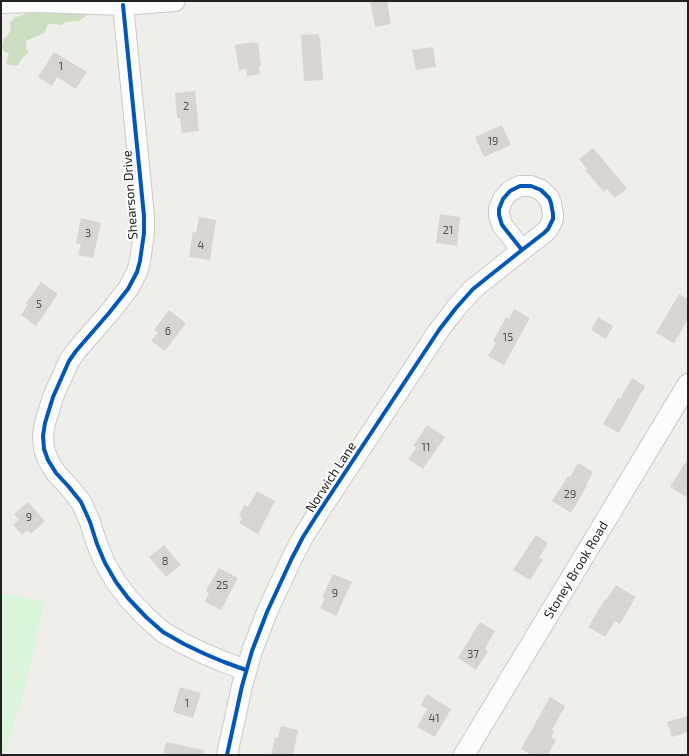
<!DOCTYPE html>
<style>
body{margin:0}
#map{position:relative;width:689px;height:756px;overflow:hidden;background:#f0eeeb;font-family:"Exo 2",sans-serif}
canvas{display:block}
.frame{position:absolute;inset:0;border:2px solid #222;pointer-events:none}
</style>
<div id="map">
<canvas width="689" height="756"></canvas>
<div class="frame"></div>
</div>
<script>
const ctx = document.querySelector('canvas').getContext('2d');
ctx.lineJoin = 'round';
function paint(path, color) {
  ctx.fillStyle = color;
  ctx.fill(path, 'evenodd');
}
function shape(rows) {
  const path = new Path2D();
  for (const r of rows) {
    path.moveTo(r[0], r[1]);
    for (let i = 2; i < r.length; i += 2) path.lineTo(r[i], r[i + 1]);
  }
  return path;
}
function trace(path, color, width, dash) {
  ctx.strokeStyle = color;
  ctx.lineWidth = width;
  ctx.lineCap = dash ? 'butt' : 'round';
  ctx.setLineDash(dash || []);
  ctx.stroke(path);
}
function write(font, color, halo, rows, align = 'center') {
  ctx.font = font + ' "Exo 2",sans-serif';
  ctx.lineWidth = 4;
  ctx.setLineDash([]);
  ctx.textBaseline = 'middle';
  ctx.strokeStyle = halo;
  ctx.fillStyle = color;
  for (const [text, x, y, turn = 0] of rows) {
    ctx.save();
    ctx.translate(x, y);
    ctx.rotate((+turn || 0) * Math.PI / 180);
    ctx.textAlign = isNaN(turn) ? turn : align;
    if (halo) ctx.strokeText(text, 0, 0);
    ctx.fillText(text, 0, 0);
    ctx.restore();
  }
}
paint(shape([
 [92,8,86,16,79,21,66,22,61,25,52,24,48,24,44,33,26,41,26,47,28,53,22,58,20,62,18,65,14,66,6,64,9,53,4,52,2,46,4,39,9,34,11,28,10,23,14,18,30,12]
]), '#cbdec1');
paint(shape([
 [1,593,45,602,22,700,4,755,1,755]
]), '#daf5da');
paint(shape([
 [370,1,387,1,391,24,375,27],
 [318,34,319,37,320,37,323,80,304,81,301,35],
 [253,42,254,43,258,43,261,66,259,66,260,74,247,76,246,69,239,70,235,45],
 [433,47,436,67,416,70,412,50],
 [54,52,87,72,76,89,57,77,52,86,38,77],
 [195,91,199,131,182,133,180,118,177,118,175,93],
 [502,125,511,145,484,157,475,137],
 [593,148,627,188,615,198,607,189,604,192,585,170,587,169,579,159],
 [440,214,460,217,457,246,436,243],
 [199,217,216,220,210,260,189,257,193,232,196,233],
 [81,218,101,223,93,258,78,255,81,244,76,243],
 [41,282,58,294,36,326,21,315,28,304,26,303],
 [679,294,688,299,688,319,674,343,656,333],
 [514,309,530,318,504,365,488,356,496,343,493,341,498,332,506,317,509,319],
 [169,310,186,323,165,351,151,341,158,333,154,330],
 [598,317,613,326,606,339,591,330],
 [632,378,645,386,619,433,603,424,618,398,620,399],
 [427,425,445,437,423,469,408,459,416,448,413,446],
 [688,458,688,498,670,487],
 [578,463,593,472,586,485,587,486,571,513,552,501,568,476,570,477],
 [257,491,275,501,258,534,239,523,242,518,239,516,244,505,248,507],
 [28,502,45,521,31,534,27,530,22,535,13,525,19,520,14,514],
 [536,535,548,543,539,558,543,560,530,580,513,570],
 [164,545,181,565,166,577,149,557],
 [219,568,238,578,221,610,205,602,209,593,206,591],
 [333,574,352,582,336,616,320,608,325,598,322,597],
 [616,585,636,597,620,624,615,621,605,637,588,627,605,599,606,600],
 [480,622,495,631,485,649,488,651,476,670,458,658],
 [180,687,201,693,193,718,173,712],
 [427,694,451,709,435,737,417,727,427,709,421,705],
 [550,697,565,706,552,730,554,731,551,737,556,740,548,755,532,755,521,749],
 [688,716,688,732,672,737,667,722],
 [281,726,298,730,293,755,271,755,275,737,278,738],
 [166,742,204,750,203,755,163,755]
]), '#d7d4d2');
const minor = shape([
 [1,3,35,2,123,5,175,1],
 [123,5,144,216,144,233,140,261,137,272,128,289,109,313,76,351,69,361,53,397,45,423,43,436,44,449,48,460,56,473,69,487,81,502,90,522,97,544,105,563,116,582,128,598,146,617,163,632,184,644,205,654,224,662,246,670],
 [227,755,242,686,252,651,267,612,292,558,303,537,315,518,439,330,456,308,473,289,522,250,544,233,548,229,553,219,553,214,551,203,549,198,541,190,531,186,520,186,510,191,503,199,499,209,499,215,502,225,522,250],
 [464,755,688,384]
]);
trace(minor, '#c9c8c7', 22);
trace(minor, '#fdfcfc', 20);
trace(shape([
 [123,5,144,216,144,233,140,261,137,272,128,289,109,313,76,351,69,361,53,397,45,423,43,436,44,449,48,460,56,473,69,487,81,502,90,522,97,544,105,563,116,582,128,598,146,617,163,632,184,644,205,654,224,662,246,670],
 [227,755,242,686,252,651,267,612,292,558,303,537,315,518,439,330,456,308,473,289,522,250,544,233,548,229,553,219,553,214,551,203,549,198,541,190,531,186,520,186,510,191,503,199,499,209,499,215,502,225,522,250]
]), '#0057b8', 4);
write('11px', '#4f4e4e', null, [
 ["1",61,66],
 ["2",186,106],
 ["19",493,141],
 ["21",448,230],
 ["3",88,233],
 ["4",201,245],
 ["5",39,304],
 ["6",168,331],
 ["15",508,337],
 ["11",426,447],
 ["29",570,494],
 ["9",29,517],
 ["8",165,561],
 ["25",222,585],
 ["9",335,593],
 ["37",473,654],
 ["1",187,703],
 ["41",434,718]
]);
write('13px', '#222', '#fff', [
 ["Shearson Drive",130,195,-94],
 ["Norwich Lane",331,477,-57],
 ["Stoney Brook Road",576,570,-59]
]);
</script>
